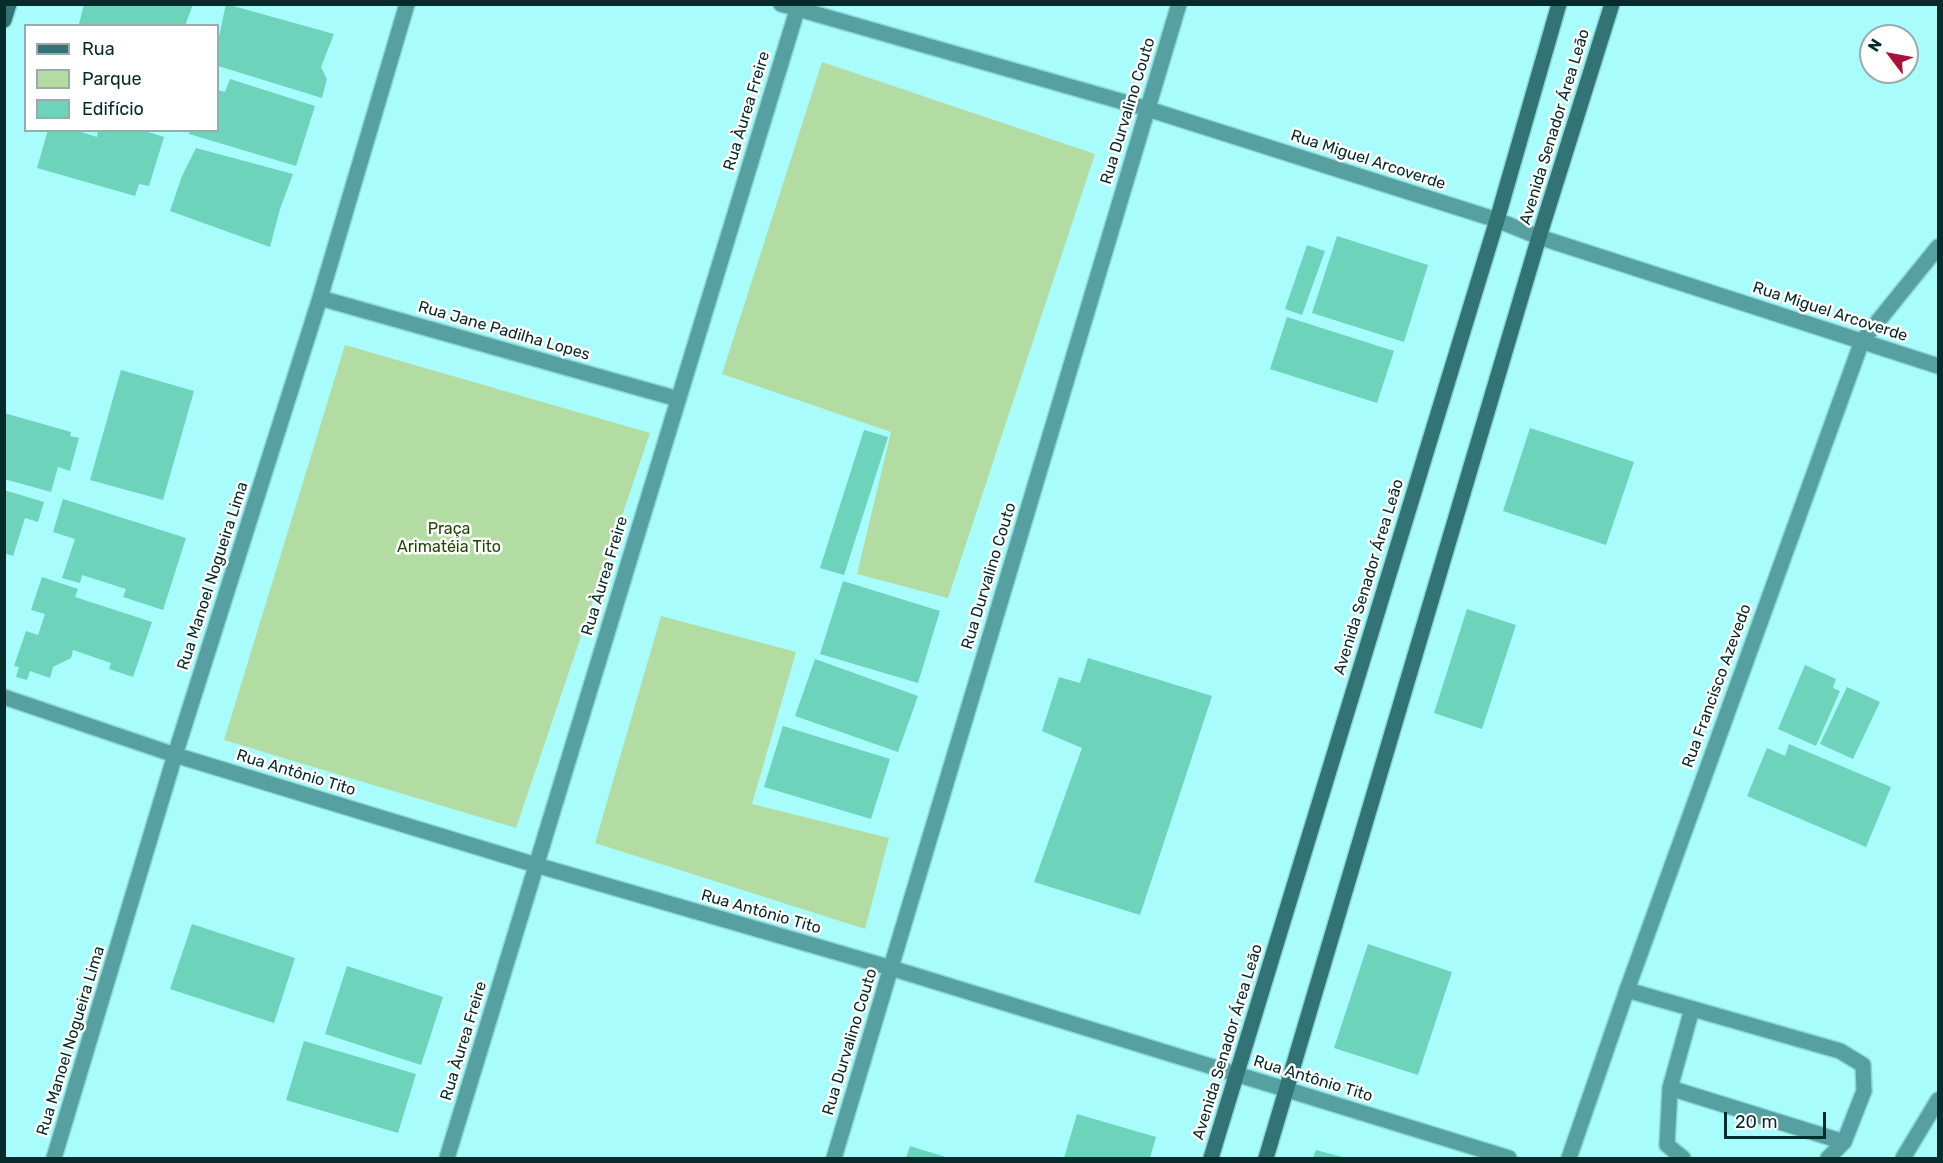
<!DOCTYPE html>
<meta charset="utf-8">
<style>
body{margin:0}
#map{position:relative;width:1943px;height:1163px;overflow:hidden;background:#a8fcfc;font-family:Rubik,sans-serif}
canvas{display:block}
.frame{position:absolute;inset:0;border:6px solid #052b2b;pointer-events:none}
.legend{position:absolute;left:24px;top:24px;width:195px;height:108px;box-sizing:border-box;background:#fff;border:2px solid #9baaaa;margin:0;padding:8px 10px;list-style:none;font-size:18px;color:#052b2b}
.legend li{display:flex;align-items:center;gap:12px;height:30px}
.legend b{width:30px;border:2px solid #9baaaa}
.north{position:absolute;left:1859px;top:24px;width:60px;height:60px;box-sizing:border-box;background:#fff;border:2px solid #9baaaa;border-radius:50%;rotate:302deg;font-size:16px;font-weight:700;line-height:24px;text-align:center;color:#052b2b}
.north::after{content:'';display:block;margin:auto;width:21px;height:27px;background:#a91237;clip-path:polygon(50% 0,100% 100%,50% 72%,0 100%)}
.scale{position:absolute;left:1724px;top:1112px;width:102px;height:27px;box-sizing:border-box;border:3px solid #052b2b;border-top:0;padding-left:8px;font-size:18px;line-height:21px;white-space:nowrap;color:#052b2b;-webkit-text-stroke:4px #fff;paint-order:stroke}
</style>
<div id="map">
<canvas width="1943" height="1163"></canvas>
<div class="frame"></div>
<ul class="legend">
<li><b style="height:8px;background:#327475"></b>Rua</li>
<li><b style="height:16px;background:#b3dca2"></b>Parque</li>
<li><b style="height:16px;background:#6ed3bb"></b>Edifício</li>
</ul>
<div class="north">N</div>
<div class="scale">20 m</div>
</div>
<script>
const ctx = document.querySelector('canvas').getContext('2d');
ctx.lineJoin = 'round';
function paint(path, color) {
  ctx.fillStyle = color;
  ctx.fill(path, 'evenodd');
}
function shape(rows) {
  const path = new Path2D();
  for (const r of rows) {
    path.moveTo(r[0], r[1]);
    for (let i = 2; i < r.length; i += 2) path.lineTo(r[i], r[i + 1]);
  }
  return path;
}
function trace(path, color, width, dash) {
  ctx.strokeStyle = color;
  ctx.lineWidth = width;
  ctx.lineCap = dash ? 'butt' : 'round';
  ctx.setLineDash(dash || []);
  ctx.stroke(path);
}
function write(font, color, halo, rows, align = 'center') {
  ctx.font = font + ' Rubik,sans-serif';
  ctx.lineWidth = 5;
  ctx.setLineDash([]);
  ctx.textBaseline = 'middle';
  ctx.strokeStyle = halo;
  ctx.fillStyle = color;
  for (const [text, x, y, turn = 0] of rows) {
    ctx.save();
    ctx.translate(x, y);
    ctx.rotate((+turn || 0) * Math.PI / 180);
    ctx.textAlign = isNaN(turn) ? turn : align;
    if (halo) ctx.strokeText(text, 0, 0);
    ctx.fillText(text, 0, 0);
    ctx.restore();
  }
}
paint(shape([
 [822,62,1095,154,948,598,857,574,891,432,722,374],
 [345,345,650,433,516,828,224,740],
 [661,616,796,652,752,804,889,838,865,929,595,843]
]), '#b3dca2');
paint(shape([
 [84,4,193,4,185,26,85,26,79,24],
 [226,4,334,34,321,67,327,79,322,98,218,66,218,41],
 [230,79,315,106,296,166,189,134,190,130,218,130,218,90,225,92],
 [48,130,75,130,97,137,98,130,142,130,164,137,149,186,139,184,135,196,37,168],
 [196,148,293,174,280,209,270,247,170,211,182,176],
 [1337,236,1428,265,1404,342,1312,313],
 [1307,245,1325,251,1302,315,1285,309],
 [1287,317,1394,351,1377,403,1270,369],
 [121,370,194,391,163,500,90,480],
 [4,413,71,432,70,436,79,438,70,471,58,467,51,492,4,479],
 [1530,428,1634,462,1606,545,1503,511],
 [864,430,888,437,844,575,820,568],
 [4,490,44,502,38,522,25,518,13,556,4,553],
 [63,499,186,538,163,610,123,597,126,589,82,575,80,583,62,578,75,539,53,532],
 [42,577,78,589,75,597,152,622,133,677,109,669,111,663,73,650,71,658,53,667,50,678,30,671,27,680,16,677,19,667,14,666,26,631,38,635,45,614,31,610],
 [843,581,940,611,918,683,820,654],
 [1467,609,1516,625,1482,729,1434,713],
 [1088,658,1212,696,1140,915,1034,882,1082,748,1042,731,1059,677,1080,683],
 [815,659,918,696,898,752,795,716],
 [1805,665,1836,679,1833,688,1840,691,1816,746,1778,729],
 [1847,687,1880,702,1853,759,1820,744],
 [783,726,890,759,871,819,764,787],
 [1789,744,1891,787,1866,847,1747,796,1767,748,1785,756],
 [192,924,295,958,274,1023,170,989],
 [1368,944,1452,972,1418,1075,1334,1048],
 [347,966,443,997,421,1065,325,1034],
 [304,1041,416,1074,398,1133,286,1100],
 [1077,1114,1156,1137,1150,1158,1064,1158],
 [910,1146,949,1158,906,1158],
 [1316,1150,1346,1158,1313,1158]
]), '#6ed3bb');
const lane = shape([
 [1627,990,1840,1051,1863,1065,1864,1091,1844,1142,1828,1158],
 [1670,1088,1844,1142],
 [1683,1158,1667,1145,1670,1088,1692,1009]
]);
const street = shape([
 [781,4,1148,109,1497,220,1539,237,1938,366],
 [320,298,678,399],
 [4,697,175,755,536,865,891,968,1509,1158],
 [54,1158,175,755,320,298,407,4],
 [447,1158,799,4],
 [834,1158,1179,4],
 [1569,1158,1627,990,1862,341,1938,247],
 [1903,1158,1938,1100]
]);
const secondary = shape([
 [4,20,9,4],
 [1211,1158,1497,220,1559,4],
 [1266,1158,1539,237,1612,4]
]);
trace(lane, '#8bd6d6', 18);
trace(street, '#8bd6d6', 18);
trace(secondary, '#8bd6d6', 18);
trace(lane, '#57a0a1', 15);
trace(street, '#57a0a1', 15);
trace(secondary, '#327475', 15);
write('16px', '#052b2b', '#fff', [
 ["Rua Àurea Freire",747,111,-73],
 ["Rua Durvalino Couto",1128,111,-73],
 ["Avenida Senador Área Leão",1555,127,-73],
 ["Rua Miguel Arcoverde",1368,160,18],
 ["Rua Miguel Arcoverde",1830,312,18],
 ["Rua Jane Padilha Lopes",504,331,16],
 ["Rua Manoel Nogueira Lima",213,576,-72],
 ["Rua Àurea Freire",605,576,-73],
 ["Rua Durvalino Couto",989,576,-73],
 ["Avenida Senador Área Leão",1369,577,-73],
 ["Rua Francisco Azevedo",1717,686,-70],
 ["Rua Antônio Tito",296,773,17],
 ["Rua Antônio Tito",761,912,16],
 ["Rua Manoel Nogueira Lima",71,1041,-73],
 ["Rua Àurea Freire",464,1041,-73],
 ["Rua Durvalino Couto",850,1042,-73],
 ["Avenida Senador Área Leão",1228,1042,-73],
 ["Rua Antônio Tito",1313,1079,17]
]);
write('16px', '#1d4800', '#fff', [
 ["Praça",449,529],
 ["Arimatéia Tito",449,547]
]);
</script>
